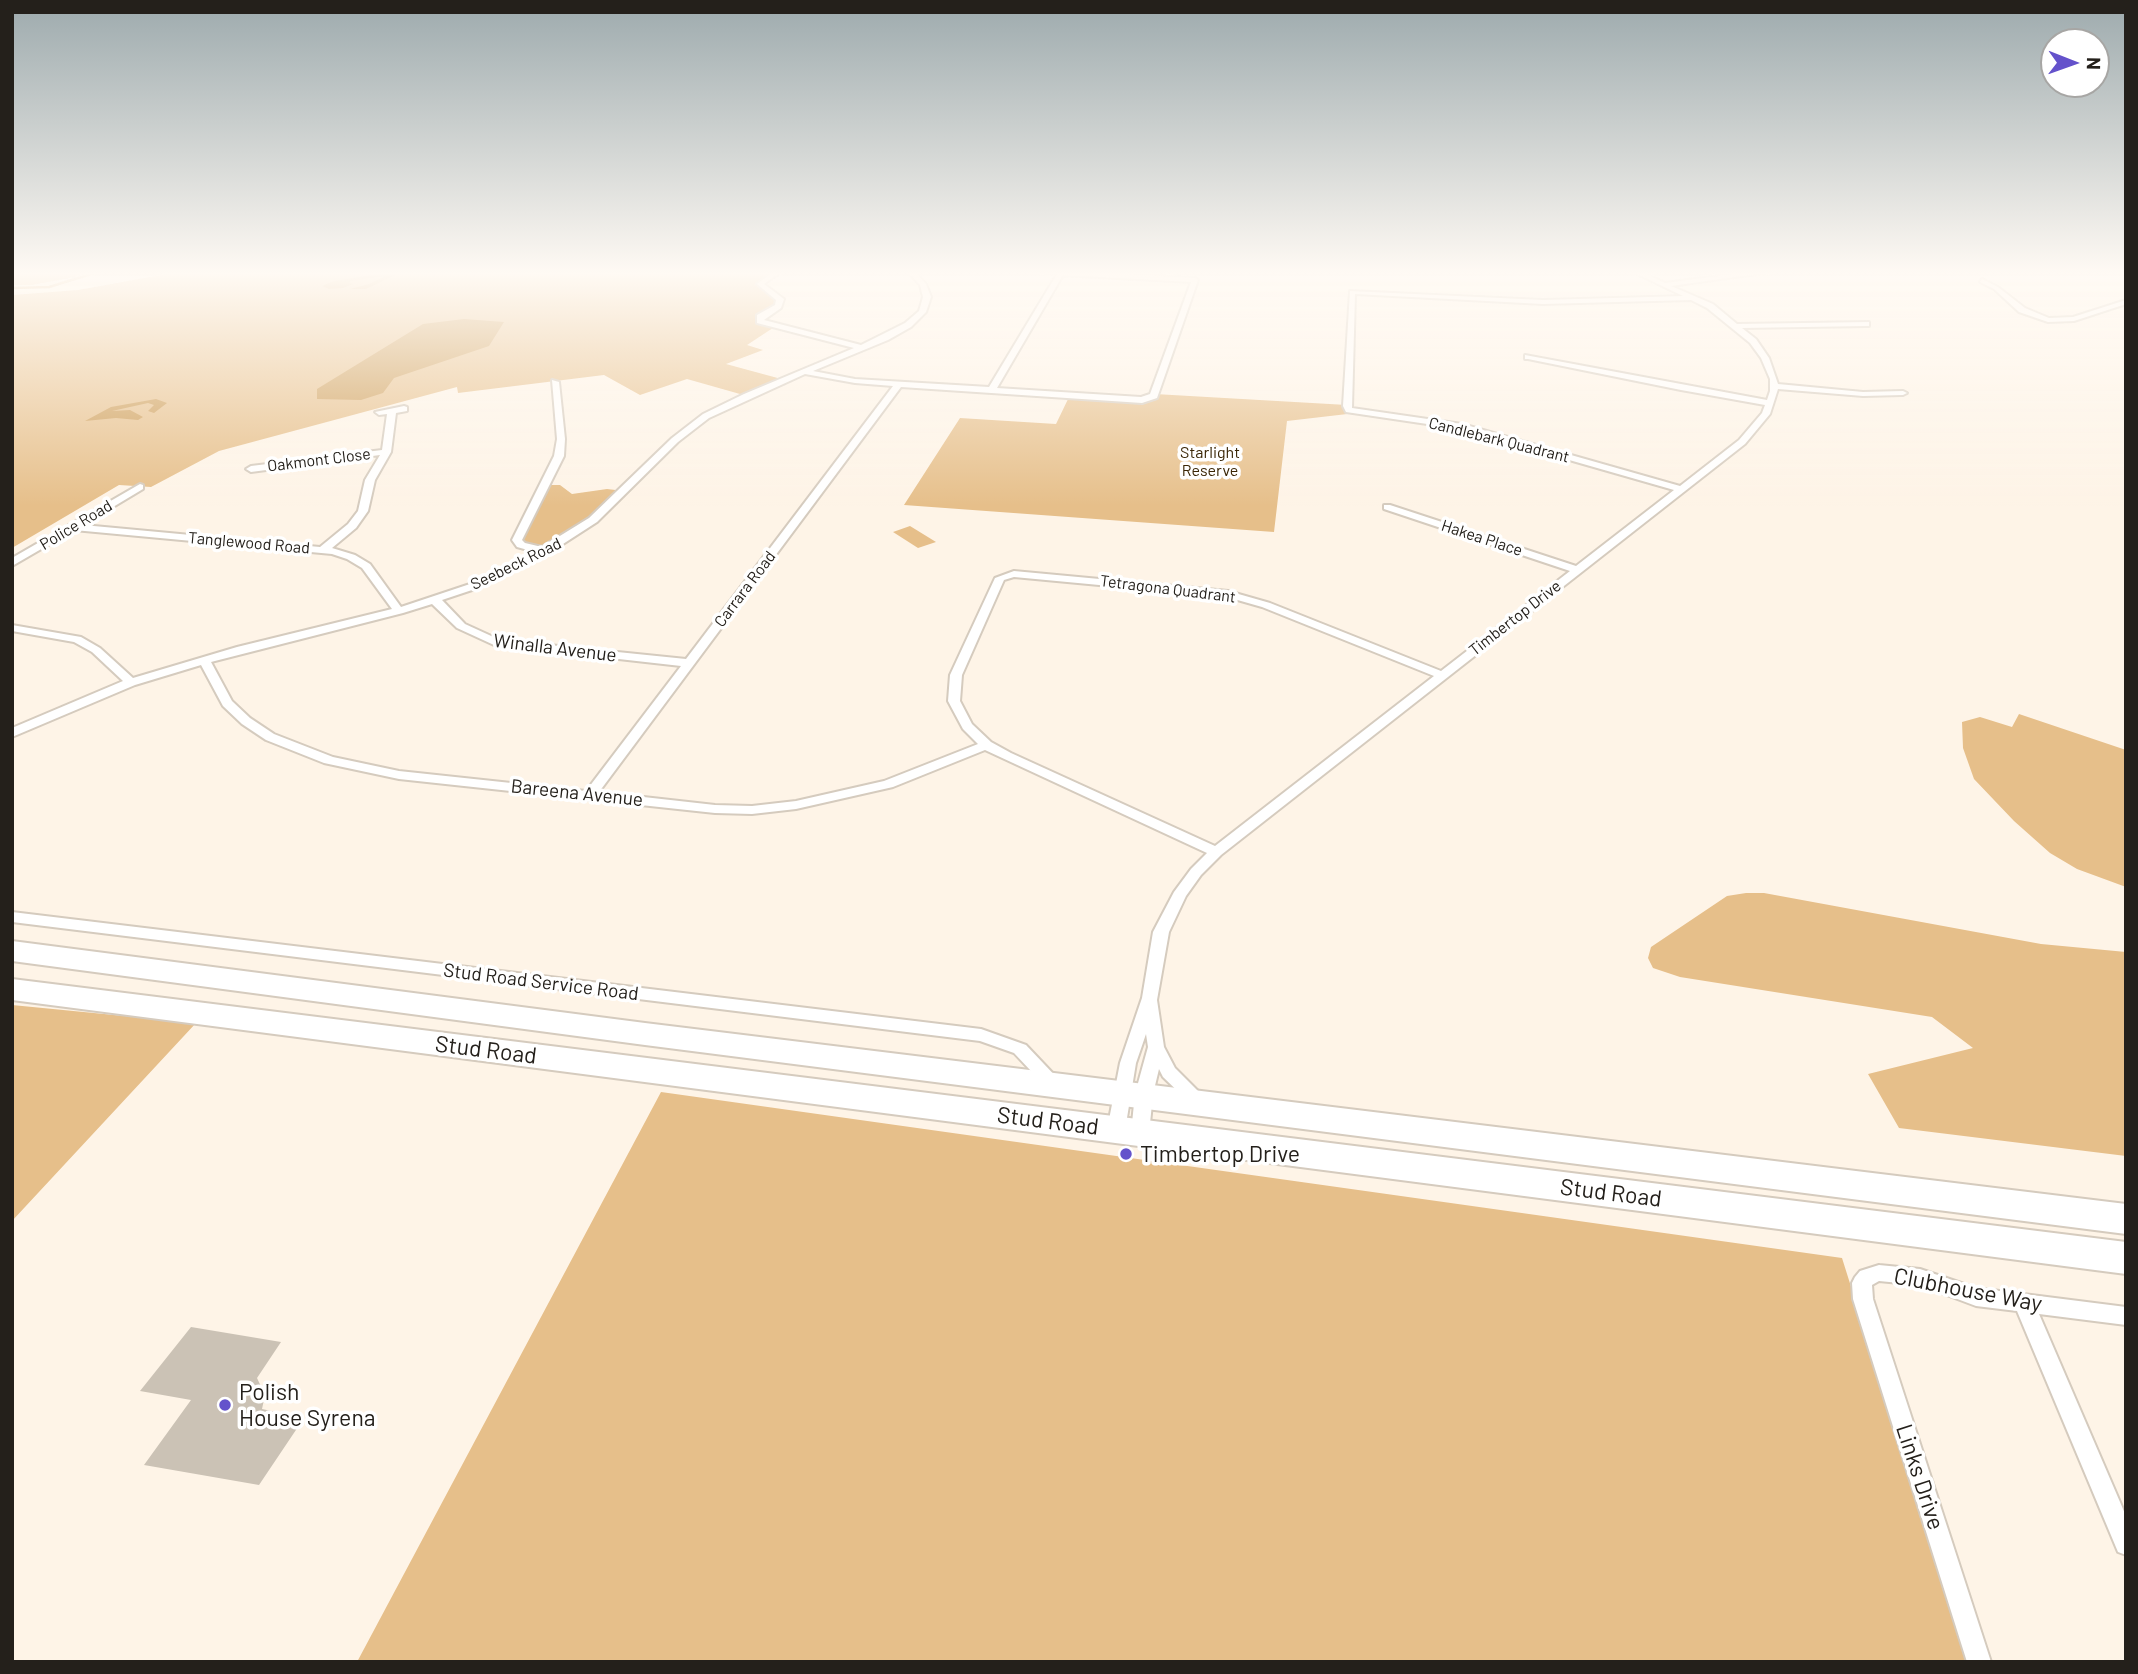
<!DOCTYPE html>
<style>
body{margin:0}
#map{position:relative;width:2138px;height:1674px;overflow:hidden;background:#fef4e7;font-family:Barlow,sans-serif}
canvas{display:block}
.frame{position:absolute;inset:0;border:14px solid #24201b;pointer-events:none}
.north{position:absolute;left:2040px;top:28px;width:70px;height:70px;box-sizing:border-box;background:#fff;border:2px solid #a7a6a4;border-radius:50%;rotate:91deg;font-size:19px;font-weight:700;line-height:28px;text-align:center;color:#24201b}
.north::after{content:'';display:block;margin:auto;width:24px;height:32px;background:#6452cb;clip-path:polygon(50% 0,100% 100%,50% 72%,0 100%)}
</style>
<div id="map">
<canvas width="2138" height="1674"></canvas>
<div class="frame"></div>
<div class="north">N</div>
</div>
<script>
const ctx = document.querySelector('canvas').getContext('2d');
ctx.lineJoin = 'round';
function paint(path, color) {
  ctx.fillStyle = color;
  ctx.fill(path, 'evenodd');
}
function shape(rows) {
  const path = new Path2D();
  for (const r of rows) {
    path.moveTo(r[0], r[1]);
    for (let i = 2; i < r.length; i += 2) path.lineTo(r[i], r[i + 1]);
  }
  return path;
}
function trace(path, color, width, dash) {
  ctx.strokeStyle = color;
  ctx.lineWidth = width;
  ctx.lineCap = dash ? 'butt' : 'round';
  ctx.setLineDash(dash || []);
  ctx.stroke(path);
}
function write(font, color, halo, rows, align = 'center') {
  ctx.font = font + ' Barlow,sans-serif';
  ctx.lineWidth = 7;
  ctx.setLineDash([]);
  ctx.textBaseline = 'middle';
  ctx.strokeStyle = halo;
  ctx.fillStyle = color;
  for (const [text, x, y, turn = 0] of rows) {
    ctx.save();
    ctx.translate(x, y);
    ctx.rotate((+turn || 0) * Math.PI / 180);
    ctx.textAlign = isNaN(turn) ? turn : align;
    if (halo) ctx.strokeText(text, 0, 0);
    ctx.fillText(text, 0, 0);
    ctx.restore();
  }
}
paint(shape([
 [12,271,87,271,75,277,32,285,12,285],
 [183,271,779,271,761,283,774,293,780,304,759,319,776,326,747,345,763,350,726,364,785,380,747,396,687,379,640,395,604,375,458,393,457,387,219,451,151,487,119,485,12,548,12,295,78,290],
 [1155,394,1347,405,1356,413,1287,421,1274,532,904,505,960,418,1056,424,1070,395,1142,400],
 [546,485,560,485,572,494,607,489,624,491,602,512,545,551,521,545,519,533],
 [910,526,936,542,918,548,893,532],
 [2019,714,2126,750,2126,887,2077,869,2050,853,2014,821,1974,779,1963,748,1962,722,1980,717,2012,727],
 [1746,893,1764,893,2041,944,2126,952,2126,1156,1899,1128,1868,1074,1973,1048,1932,1017,1680,977,1653,968,1648,958,1651,947,1727,896],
 [12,1005,196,1023,12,1221],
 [661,1092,1842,1258,1969,1662,357,1662]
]), '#e6bf8a');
paint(shape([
 [396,271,398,272,397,274,366,289,350,289,369,284,385,276,351,281,349,283,353,284,343,288,329,289,322,286,334,281],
 [464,319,504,322,489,346,394,378,383,393,361,400,317,399,317,389,423,324],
 [156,399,167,403,154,413,148,411,154,405,148,403,112,411,130,410,143,417,138,420,116,418,85,421,111,407]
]), '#cc9b54');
trace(shape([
 [12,288,49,287,101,271]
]), '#cc9b54', 2.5);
paint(shape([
 [191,1327,281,1342,257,1378,265,1395,262,1409,304,1418,259,1485,144,1465,191,1400,140,1391]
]), '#cbc2b5');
const street = shape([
 [774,271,782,271,764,284,784,299,781,308,764,320,861,345,905,323,919,311,923,297,920,285,907,271,914,271,926,284,931,297,926,312,911,327,888,340,813,371,855,379,989,387,1057,274,1028,271,1071,271,1195,278,1198,280,1157,398,1142,403,901,387,599,792,715,805,752,806,796,801,884,781,978,744,963,729,948,701,950,675,995,578,1014,571,1228,591,1270,603,1441,671,1570,571,1384,509,1384,505,1390,505,1576,566,1674,490,1461,429,1346,412,1343,406,1350,291,1543,300,1683,296,1631,271,1640,271,1665,283,1756,271,1777,271,1671,286,1713,304,1737,324,1869,322,1869,326,1866,326,1742,328,1756,339,1769,358,1778,384,1863,392,1903,391,1907,393,1903,395,1863,396,1778,389,1770,414,1745,444,1221,855,1201,875,1186,896,1169,932,1157,1000,1164,1047,1175,1068,1209,1102,1206,1107,1200,1109,1194,1107,1163,1077,1159,1069,1153,1094,1149,1133,1146,1138,1140,1140,1134,1138,1131,1133,1135,1094,1148,1047,1146,1034,1136,1063,1125,1130,1122,1135,1116,1137,1110,1135,1107,1130,1120,1063,1142,998,1153,932,1174,892,1191,869,1207,853,985,750,893,787,796,809,752,814,715,813,399,779,324,763,266,740,242,724,223,706,201,665,135,685,12,737,12,728,123,681,92,652,74,642,12,631,12,625,81,637,100,648,133,678,237,647,392,609,362,568,347,559,332,554,74,530,12,566,12,558,140,484,143,485,143,489,83,525,320,547,348,524,358,511,365,480,380,455,251,472,246,469,251,466,382,450,387,414,379,415,375,412,404,406,407,407,407,411,396,413,391,452,375,480,368,511,356,528,332,548,355,555,370,564,401,607,470,584,535,552,517,547,512,540,554,456,557,439,552,380,559,382,565,439,564,456,522,540,525,543,542,547,589,518,672,438,703,414,744,394,854,348,757,323,757,315,775,305,776,300,757,284,774,271],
 [1063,275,1191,282,1150,394,1141,397,997,388,1063,275],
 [1355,294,1543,304,1691,300,1707,308,1750,343,1761,358,1770,379,1770,391,1767,400,1525,355,1525,359,1528,359,1681,390,1765,405,1762,413,1739,440,1680,486,1462,424,1352,408,1355,294],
 [805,374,855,383,893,386,686,659,500,640,465,624,442,600,478,588,549,553,597,522,678,442,709,418,805,374],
 [1014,577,1227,597,1262,607,1434,676,1215,846,1011,753,991,742,972,724,960,701,962,675,1004,580,1014,577],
 [432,604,457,628,494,645,681,666,586,791,399,771,333,757,274,734,250,718,232,701,211,662,403,613,432,604],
 [1982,279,1998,287,2025,308,2049,318,2073,317,2126,300,2126,304,2074,321,2048,322,2019,312,1994,289,1980,282,1982,279],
 [12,912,981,1029,1026,1045,1062,1083,1059,1088,1053,1089,1047,1088,1014,1053,980,1041,12,922,12,912],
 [1879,1265,1920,1269,1976,1288,2126,1307,2126,1325,2039,1314,2126,1516,2126,1555,2118,1552,2017,1311,1976,1306,1920,1285,1879,1281,1872,1285,1873,1299,1991,1662,1967,1662,1853,1299,1852,1283,1855,1277,1860,1271,1879,1265]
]);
const highway = shape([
 [12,941,645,1023,2126,1204,2126,1234,645,1045,12,961,12,941],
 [12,979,2126,1242,2126,1274,12,1000,12,979]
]);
trace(street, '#d5cbbe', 4);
trace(highway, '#d5cbbe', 4);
paint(street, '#fff');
paint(highway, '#fff');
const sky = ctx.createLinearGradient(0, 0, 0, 506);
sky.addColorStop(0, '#9daaad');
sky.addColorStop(0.54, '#fffaf4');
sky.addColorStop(1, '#fffaf400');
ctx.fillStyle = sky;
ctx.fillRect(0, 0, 2138, 506);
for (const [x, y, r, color] of [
 [1126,1154,7,"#6452cb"],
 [225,1405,7,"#6452cb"]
]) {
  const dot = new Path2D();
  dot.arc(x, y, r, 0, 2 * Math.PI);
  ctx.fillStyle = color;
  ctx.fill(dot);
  trace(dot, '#fff', 2.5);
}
write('16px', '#24201b', '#fff', [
 ["Candlebark Quadrant",1499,440,14],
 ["Oakmont Close",319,460,-7],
 ["Police Road",76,525,-31],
 ["Hakea Place",1482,538,18],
 ["Tanglewood Road",249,543,5],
 ["Seebeck Road",516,564,-26],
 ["Carrara Road",745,589,-53],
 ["Tetragona Quadrant",1168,589,7],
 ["Timbertop Drive",1515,618,-38]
]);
write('16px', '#3a2606', '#fff', [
 ["Starlight",1210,453],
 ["Reserve",1210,471]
]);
write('19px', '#24201b', '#fff', [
 ["Winalla Avenue",555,648,7],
 ["Bareena Avenue",577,793,6],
 ["Stud Road Service Road",541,982,7]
]);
write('23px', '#24201b', '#fff', [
 ["Stud Road",486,1050,7],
 ["Stud Road",1048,1121,7],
 ["Stud Road",1611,1193,7],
 ["Clubhouse Way",1968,1290,11],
 ["Links Drive",1920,1477,72]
]);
write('23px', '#24201b', '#fff', [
 ["Timbertop Drive",1140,1154],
 ["Polish",239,1392],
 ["House Syrena",239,1418]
], 'left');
</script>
